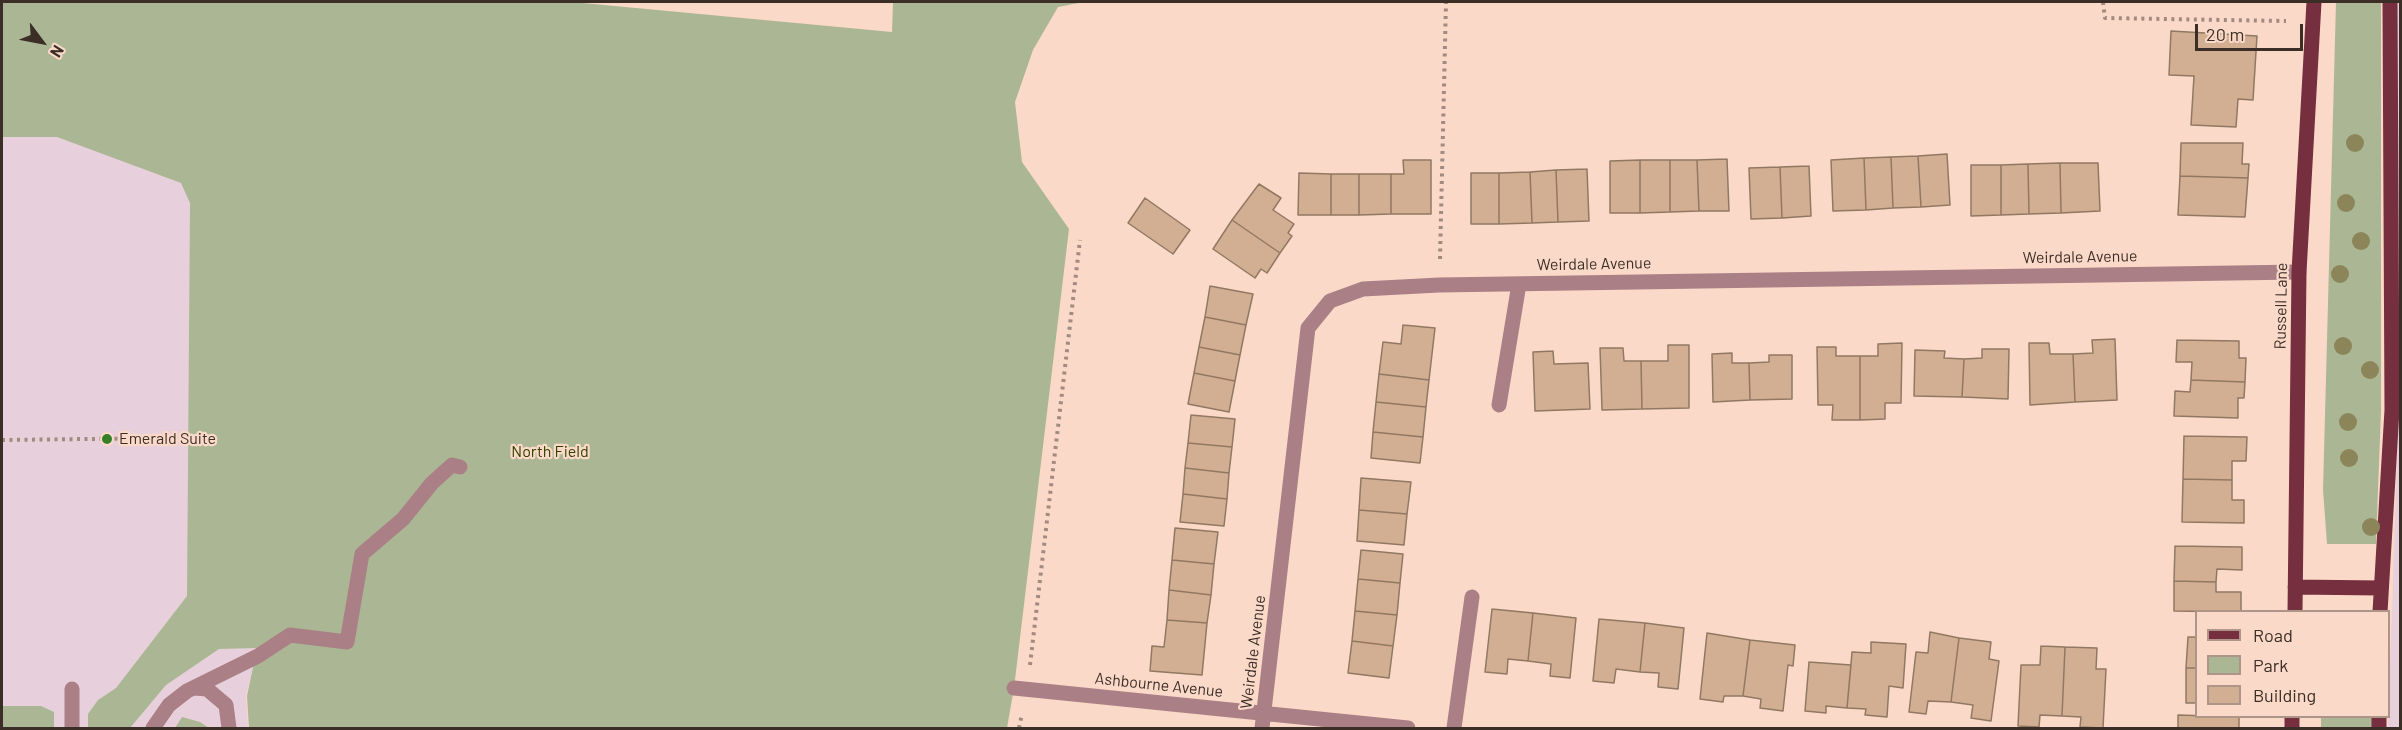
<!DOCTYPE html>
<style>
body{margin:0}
#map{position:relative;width:2402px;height:730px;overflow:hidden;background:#fbd9c8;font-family:Barlow,sans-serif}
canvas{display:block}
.frame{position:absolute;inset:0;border:3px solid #3b2e27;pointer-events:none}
.legend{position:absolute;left:2195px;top:610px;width:195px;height:108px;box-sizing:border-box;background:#fbd9c8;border:2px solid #ae9588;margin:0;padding:8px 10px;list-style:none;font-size:18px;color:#3b2e27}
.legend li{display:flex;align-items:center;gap:12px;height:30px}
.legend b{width:30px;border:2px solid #ae9588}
.north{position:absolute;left:12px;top:12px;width:60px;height:60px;-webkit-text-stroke:4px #fbd9c8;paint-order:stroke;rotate:122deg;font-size:16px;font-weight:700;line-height:24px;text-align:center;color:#3b2e27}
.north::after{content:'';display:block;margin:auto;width:21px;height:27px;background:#3b2e27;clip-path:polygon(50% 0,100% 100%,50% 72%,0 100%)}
.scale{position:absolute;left:2195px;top:24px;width:108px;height:27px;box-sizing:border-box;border:3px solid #3b2e27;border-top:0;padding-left:8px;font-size:18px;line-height:21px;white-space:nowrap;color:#3b2e27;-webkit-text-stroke:4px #fbd9c8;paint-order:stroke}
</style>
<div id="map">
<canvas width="2402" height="730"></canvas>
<div class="frame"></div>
<ul class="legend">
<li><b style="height:8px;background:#752f3e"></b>Road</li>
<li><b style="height:16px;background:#abb794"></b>Park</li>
<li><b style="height:16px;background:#d2af92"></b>Building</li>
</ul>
<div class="north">N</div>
<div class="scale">20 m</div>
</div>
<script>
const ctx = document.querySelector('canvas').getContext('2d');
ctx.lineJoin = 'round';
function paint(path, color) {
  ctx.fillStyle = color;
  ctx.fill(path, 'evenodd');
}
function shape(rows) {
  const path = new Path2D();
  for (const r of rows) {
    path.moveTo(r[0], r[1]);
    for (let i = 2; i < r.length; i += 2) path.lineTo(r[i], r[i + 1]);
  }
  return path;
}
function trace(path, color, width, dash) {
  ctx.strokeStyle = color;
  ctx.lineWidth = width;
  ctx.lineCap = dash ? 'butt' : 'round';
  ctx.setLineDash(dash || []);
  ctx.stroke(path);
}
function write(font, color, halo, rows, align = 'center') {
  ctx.font = font + ' Barlow,sans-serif';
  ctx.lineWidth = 4.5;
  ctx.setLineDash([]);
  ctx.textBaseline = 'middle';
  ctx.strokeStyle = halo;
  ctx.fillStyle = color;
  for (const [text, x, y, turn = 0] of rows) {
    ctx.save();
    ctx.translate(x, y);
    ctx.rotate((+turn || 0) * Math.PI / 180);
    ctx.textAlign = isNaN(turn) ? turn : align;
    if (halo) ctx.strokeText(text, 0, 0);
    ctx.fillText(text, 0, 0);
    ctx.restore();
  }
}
paint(shape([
 [2,2,299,2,258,648,246,696,248,728,2,728],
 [2391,2,2400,2,2400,728,2388,728,2399,402]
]), '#e7d0db');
paint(shape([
 [2,2,572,2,892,32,893,2,1084,2,1058,7,1033,50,1015,102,1022,162,1069,229,1014,688,1007,728,249,728,247,696,257,648,219,649,166,685,130,728,88,728,88,714,98,700,116,688,187,596,190,203,181,183,57,137,2,137],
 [2336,2,2381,2,2381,411,2376,544,2327,544,2323,490],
 [2,706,41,706,54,712,54,728,2,728],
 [182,717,200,722,209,728,175,728],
 [2321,717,2376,717,2375,728,2321,728]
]), '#abb794');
const building = shape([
 [2171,31,2257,36,2253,100,2238,99,2236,127,2191,125,2194,76,2169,75,2171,31],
 [2181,143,2243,143,2242,164,2249,164,2248,178,2180,176,2181,143],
 [1947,154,1950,205,1921,207,1918,156,1947,154],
 [1918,156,1921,207,1893,208,1891,157,1918,156],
 [1891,157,1893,208,1866,210,1864,158,1891,157],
 [1864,158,1866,210,1833,211,1831,160,1864,158],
 [1727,159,1729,211,1699,211,1697,160,1727,159],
 [1403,160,1431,160,1431,214,1391,214,1391,174,1404,174,1403,160],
 [1640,160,1670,160,1670,212,1640,213,1640,160],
 [1640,160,1640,213,1610,213,1610,161,1640,160],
 [1670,160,1697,160,1699,211,1670,212,1670,160],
 [2060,163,2098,163,2100,211,2061,213,2060,163],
 [2060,163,2061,213,2029,214,2028,164,2060,163],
 [2028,164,2029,214,2001,215,2001,165,2028,164],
 [1971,165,2001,165,2001,215,1971,216,1971,165],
 [1809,166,1811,216,1782,218,1780,167,1809,166],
 [1780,167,1782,218,1751,219,1749,168,1780,167],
 [1587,169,1589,221,1558,222,1556,170,1587,169],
 [1556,170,1558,222,1532,223,1530,172,1556,170],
 [1530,172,1532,223,1499,224,1499,173,1530,172],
 [1299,173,1331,174,1331,215,1298,215,1299,173],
 [1471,173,1499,173,1499,224,1471,224,1471,173],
 [1331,174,1359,174,1359,215,1331,215,1331,174],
 [1359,174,1391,174,1391,214,1359,215,1359,174],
 [2180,176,2248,178,2245,217,2178,215,2180,176],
 [1259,184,1281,198,1273,210,1294,224,1288,233,1292,236,1280,253,1232,220,1259,184],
 [1145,198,1190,230,1173,254,1128,223,1145,198],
 [1232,220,1280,253,1267,273,1261,269,1255,278,1213,249,1232,220],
 [1210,286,1253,294,1246,325,1205,317,1210,286],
 [1205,317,1246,325,1240,355,1199,347,1205,317],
 [1403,325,1435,328,1429,380,1379,374,1383,342,1401,344,1403,325],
 [2115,339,2117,400,2075,402,2073,354,2093,353,2092,340,2115,339],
 [2177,340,2239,341,2239,358,2246,358,2245,382,2191,380,2192,362,2176,362,2177,340],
 [1902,343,1901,403,1885,403,1885,419,1860,420,1860,356,1878,356,1878,344,1902,343],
 [2029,343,2049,343,2050,354,2073,354,2075,402,2030,405,2029,343],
 [1668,345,1689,345,1689,408,1642,409,1641,361,1668,361,1668,345],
 [1199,347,1240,355,1235,381,1194,373,1199,347],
 [1817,347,1836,347,1836,356,1860,356,1860,420,1832,420,1833,405,1818,405,1817,347],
 [1600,348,1623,348,1624,361,1641,361,1642,409,1602,410,1600,348],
 [1982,349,2009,349,2008,399,1962,397,1964,359,1982,358,1982,349],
 [1915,350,1945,351,1944,358,1964,359,1962,397,1914,396,1915,350],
 [1553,351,1554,364,1588,363,1590,409,1535,411,1533,352,1553,351],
 [1732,353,1732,363,1749,363,1750,400,1713,402,1712,354,1732,353],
 [1769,355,1792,355,1792,399,1750,400,1749,363,1769,362,1769,355],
 [1194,373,1235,381,1229,412,1188,404,1194,373],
 [1379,374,1429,380,1426,407,1376,402,1379,374],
 [2191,380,2245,382,2244,398,2238,398,2238,418,2174,416,2175,391,2190,392,2191,380],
 [1376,402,1426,407,1423,437,1373,432,1376,402],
 [1191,415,1235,419,1232,447,1188,443,1191,415],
 [1373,432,1423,437,1420,463,1371,458,1373,432],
 [2184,436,2247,437,2246,461,2232,461,2232,480,2183,479,2184,436],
 [1188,443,1232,447,1229,473,1185,468,1188,443],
 [1185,468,1229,473,1227,499,1183,494,1185,468],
 [1361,478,1411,482,1407,514,1359,510,1361,478],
 [2183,479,2232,480,2232,500,2244,500,2244,523,2182,522,2183,479],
 [1183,494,1227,499,1224,526,1180,522,1183,494],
 [1359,510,1407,514,1404,545,1357,541,1359,510],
 [1175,528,1218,532,1214,564,1172,560,1175,528],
 [2175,546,2242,547,2242,570,2217,569,2216,582,2174,581,2175,546],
 [1361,550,1403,554,1400,583,1358,579,1361,550],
 [1172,560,1214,564,1211,595,1169,590,1172,560],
 [1358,579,1400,583,1397,615,1355,611,1358,579],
 [2174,581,2216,582,2216,592,2241,592,2241,612,2174,611,2174,581],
 [1169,590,1211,595,1207,623,1167,620,1169,590],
 [1492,609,1533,613,1528,661,1508,659,1507,674,1485,672,1492,609],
 [1355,611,1397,615,1393,646,1352,641,1355,611],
 [1533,613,1576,618,1570,678,1550,676,1551,664,1528,661,1533,613],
 [1599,619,1645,623,1640,672,1616,669,1614,683,1593,681,1599,619],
 [1167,620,1207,623,1202,675,1150,671,1152,646,1164,647,1167,620],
 [1645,623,1684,628,1678,689,1658,687,1659,673,1640,672,1645,623],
 [1930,632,1959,638,1951,702,1928,701,1926,714,1909,712,1916,652,1928,653,1930,632],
 [1707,633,1750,640,1743,696,1724,696,1723,702,1700,699,1707,633],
 [2188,637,2196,637,2196,668,2186,668,2188,637],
 [1959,638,1991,642,1989,659,1999,661,1991,721,1971,718,1973,705,1951,702,1959,638],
 [1750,640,1795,645,1793,666,1788,665,1783,711,1760,708,1761,699,1743,696,1750,640],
 [1352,641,1393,646,1389,678,1348,673,1352,641],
 [1871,642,1906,644,1903,688,1889,686,1887,717,1865,715,1866,709,1847,708,1852,652,1871,653,1871,642],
 [2041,646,2065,647,2062,716,2040,715,2039,727,2018,726,2021,665,2040,665,2041,646],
 [2065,647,2097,648,2096,669,2106,669,2103,728,2080,727,2081,717,2062,716,2065,647],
 [1809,662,1851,665,1847,708,1826,706,1826,713,1805,711,1809,662],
 [2186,668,2196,668,2196,703,2186,703,2186,668],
 [2178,715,2239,717,2239,728,2178,728,2178,715]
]);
paint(building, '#d2af92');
trace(building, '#917863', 1.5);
trace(shape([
 [2103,2,2105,18,2286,21],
 [1440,259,1446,2],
 [2,440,170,438],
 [1030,665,1080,240],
 [1019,728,1022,714]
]), '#a38a7e', 4, [3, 4.5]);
trace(shape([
 [1499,405,1519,284],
 [195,688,207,689,226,705,229,728],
 [1014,688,1408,728],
 [72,728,72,689],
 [153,728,169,705,187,691,258,656,290,635,347,642,362,554,403,519,432,483,452,465,460,467],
 [1262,728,1308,328,1330,301,1363,289,1439,285,2299,272],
 [1454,728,1472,597]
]), '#aa8086', 15);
trace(shape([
 [2295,587,2380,588],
 [2295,612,2299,272,2314,2],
 [2380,612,2392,410,2390,2],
 [2292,728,2292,716],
 [2379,728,2379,716]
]), '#752f3e', 15);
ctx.fillStyle = '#8c855a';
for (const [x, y] of [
 [2355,143],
 [2346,203],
 [2361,241],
 [2340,274],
 [2343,346],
 [2370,370],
 [2348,422],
 [2349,458],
 [2371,527]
]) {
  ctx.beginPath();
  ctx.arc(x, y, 9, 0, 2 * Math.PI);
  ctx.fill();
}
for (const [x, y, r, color] of [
 [107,439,6,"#348028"]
]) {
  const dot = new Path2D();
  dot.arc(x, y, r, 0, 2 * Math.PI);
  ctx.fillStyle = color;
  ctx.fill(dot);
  trace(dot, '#fbd9c8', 2);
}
write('16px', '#3b2e27', '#fbd9c8', [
 ["Weirdale Avenue",2080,257,-1],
 ["Weirdale Avenue",1594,264,-1],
 ["Russell Lane",2281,306,-89],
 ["Weirdale Avenue",1253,652,-83],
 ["Ashbourne Avenue",1159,685,6]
]);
write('16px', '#3b2e27', '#fbd9c8', [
 ["Emerald Suite",119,439]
], 'left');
write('16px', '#324100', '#fbd9c8', [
 ["North Field",550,452]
]);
</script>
